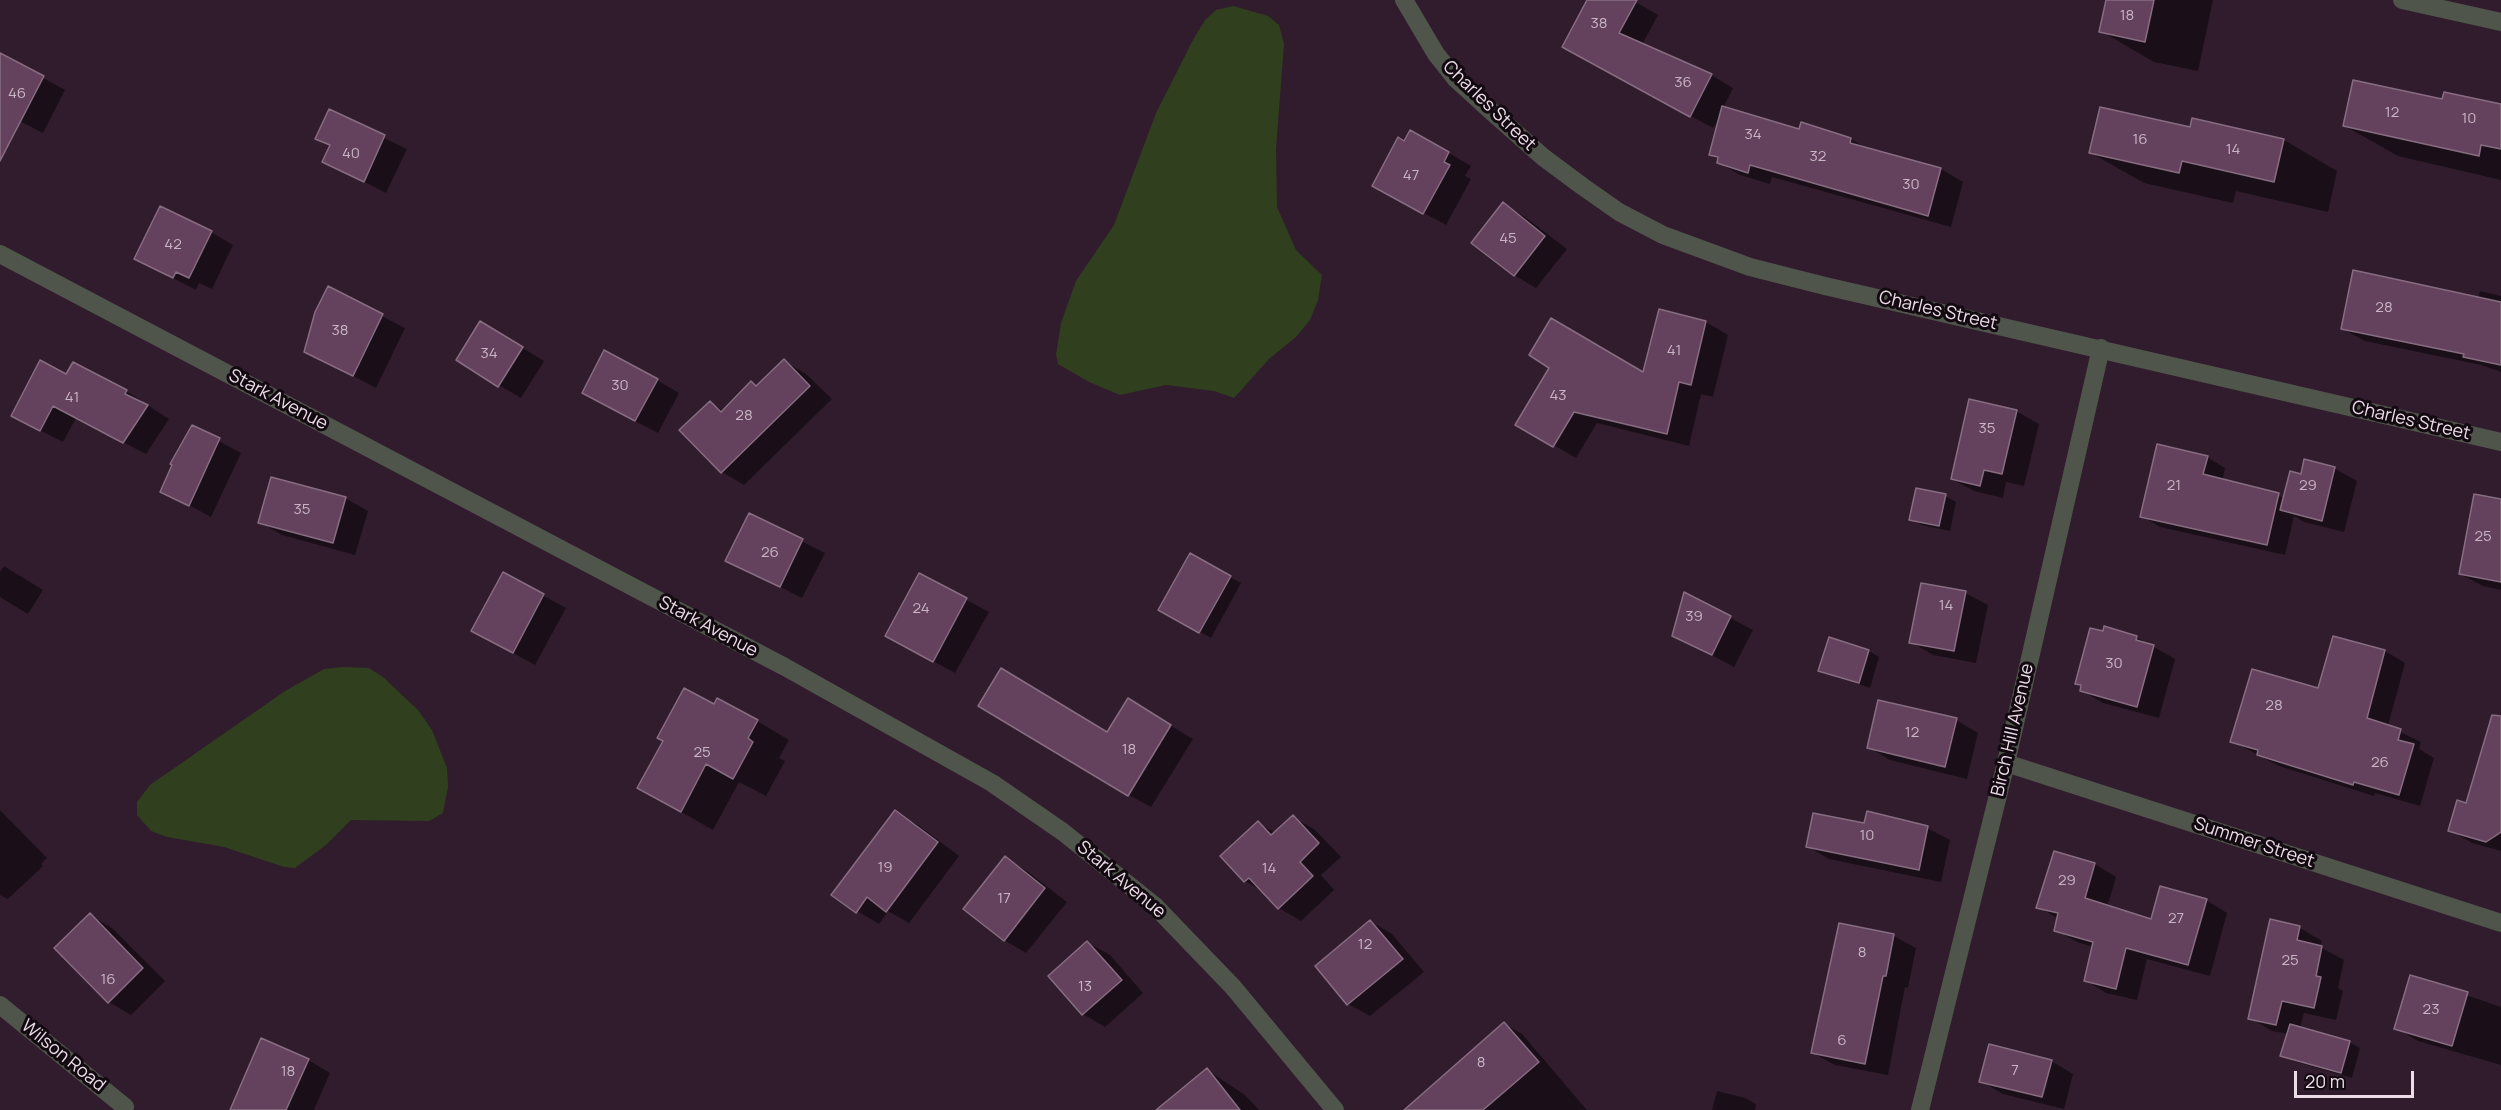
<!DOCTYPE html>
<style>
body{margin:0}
#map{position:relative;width:2501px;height:1110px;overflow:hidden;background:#311c2d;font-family:Manrope,sans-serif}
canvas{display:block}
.scale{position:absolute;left:2294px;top:1071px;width:120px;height:27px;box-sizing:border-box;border:3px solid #ebdce7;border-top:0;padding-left:8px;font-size:18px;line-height:21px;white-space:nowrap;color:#ebdce7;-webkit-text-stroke:4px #130a11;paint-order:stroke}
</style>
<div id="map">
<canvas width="2501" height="1110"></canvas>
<div class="scale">20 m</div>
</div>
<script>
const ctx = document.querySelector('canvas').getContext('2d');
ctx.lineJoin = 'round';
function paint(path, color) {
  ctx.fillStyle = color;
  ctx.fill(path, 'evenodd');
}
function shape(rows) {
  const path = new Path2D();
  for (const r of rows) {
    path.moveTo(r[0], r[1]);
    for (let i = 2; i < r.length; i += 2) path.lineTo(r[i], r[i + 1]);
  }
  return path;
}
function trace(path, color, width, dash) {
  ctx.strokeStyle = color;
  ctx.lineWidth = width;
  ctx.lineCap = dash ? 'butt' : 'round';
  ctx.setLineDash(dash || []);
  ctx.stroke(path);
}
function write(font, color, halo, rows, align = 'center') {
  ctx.font = font + ' Manrope,sans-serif';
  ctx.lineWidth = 6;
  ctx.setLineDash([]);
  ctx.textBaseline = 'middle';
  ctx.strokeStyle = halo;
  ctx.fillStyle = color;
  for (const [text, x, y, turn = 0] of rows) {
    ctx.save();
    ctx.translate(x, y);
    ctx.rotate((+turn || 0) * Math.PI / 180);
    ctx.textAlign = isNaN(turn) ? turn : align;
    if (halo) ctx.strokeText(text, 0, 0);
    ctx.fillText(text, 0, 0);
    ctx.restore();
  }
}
paint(shape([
 [1233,6,1268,16,1279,25,1284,44,1276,149,1277,207,1296,250,1322,275,1318,300,1310,320,1296,337,1269,359,1234,398,1214,391,1166,385,1120,395,1089,382,1058,364,1056,354,1061,323,1076,281,1114,225,1156,113,1193,40,1205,20,1216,10],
 [343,667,369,668,383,677,418,710,432,730,447,768,448,787,443,813,429,821,351,820,326,845,295,868,284,867,224,847,167,837,151,831,137,815,137,802,150,785,285,691,324,669]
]), '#303f1e');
paint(shape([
 [1589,0,1632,0,1658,15,1642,45,1711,75,1733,88,1723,108,1800,131,1851,139,1869,150,1941,169,1963,182,1951,227,1772,177,1770,184,1740,175,1718,162,1719,159,1710,154,1721,116,1713,128,1586,59],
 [2108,0,2213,0,2198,71,2154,62,2101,31],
 [0,54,65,90,43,133,0,111],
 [2443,101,2501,106,2501,180,2398,156,2345,126],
 [329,111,407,149,386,193,324,161,331,146,317,138],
 [2191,129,2284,140,2337,171,2328,212,2236,191,2233,203,2144,183,2091,153],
 [1405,143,1449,153,1471,166,1465,176,1471,179,1446,225,1396,198],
 [1503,204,1525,217,1567,249,1536,288,1514,275],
 [211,232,233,245,212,289,199,283,196,290,136,259],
 [328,288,405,328,376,388,306,351],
 [2480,291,2501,296,2501,372,2481,365,2365,341,2343,329,2478,298],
 [1660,311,1706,322,1728,335,1713,397,1701,394,1689,446,1597,423,1576,458,1518,424,1644,374],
 [503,336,544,361,521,398,499,385],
 [784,361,806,374,832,399,744,485,722,472,710,403,724,411,752,383,757,387],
 [67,376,126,391,169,419,146,454,76,418,63,442,35,428],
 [657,380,679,393,658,433,606,406],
 [2016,411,2039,424,2024,486,2006,482,2003,498,1974,491,1952,479],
 [193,427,241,453,211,517,162,491],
 [2207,457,2225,468,2222,481,2285,498,2334,468,2357,481,2344,532,2304,522,2294,516,2285,555,2160,527,2142,516],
 [1945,496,1956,502,1950,531,1922,525,1911,519],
 [345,498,368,511,355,555,282,535,260,522],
 [2501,501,2501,590,2483,586,2460,574],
 [750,515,825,553,802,598,727,560],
 [1190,555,1241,583,1211,638,1160,609],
 [4,566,43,590,28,614,0,597,0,572],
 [503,574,566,608,535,665,473,631],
 [920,575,989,612,955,673,909,648],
 [1965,593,1988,605,1976,663,1933,655,1911,642],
 [1685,594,1753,630,1734,667,1674,635],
 [2104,633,2136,637,2175,659,2159,718,2103,703,2081,690,2082,687,2077,683],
 [2334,638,2385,651,2405,663,2388,726,2421,742,2419,749,2434,758,2420,806,2375,793,2374,796,2279,766,2232,741,2319,690],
 [1869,651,1879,657,1870,688,1820,670],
 [714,706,757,721,789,740,779,758,785,761,766,796,739,782,713,830,639,788],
 [1150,713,1193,739,1151,807,1129,795],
 [1956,720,1978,733,1967,779,1890,760,1868,747],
 [2501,733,2501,851,2472,843,2450,830,2467,805],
 [0,810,47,858,41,864,43,866,8,899,0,895],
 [895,812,918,825,959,856,909,923,888,911,879,924,857,911],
 [1293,817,1315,830,1341,857,1321,875,1334,890,1301,921,1279,908,1264,892,1245,881,1223,856,1258,823,1276,833],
 [1865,825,1927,828,1950,840,1941,882,1829,859,1807,846],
 [1005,858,1027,871,1067,902,1026,953,1004,940],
 [2095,864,2116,877,2107,907,2152,921,2206,900,2227,913,2210,976,2147,959,2137,1000,2106,993,2085,980,2093,947,2077,942,2056,930,2059,919,2038,907],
 [90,915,112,928,165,981,131,1015,109,1002],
 [1370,921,1392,934,1424,972,1370,1016,1348,1004],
 [2271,921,2300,928,2322,941,2320,947,2344,960,2338,988,2343,991,2336,1020,2304,1013,2300,1028,2349,1042,2360,1048,2352,1078,2293,1061,2282,1055,2288,1034,2272,1031,2250,1018],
 [1841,925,1894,936,1916,948,1908,988,1905,987,1888,1075,1835,1065,1813,1053],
 [1088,943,1110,955,1143,993,1105,1027,1083,1014],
 [2411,976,2501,1007,2501,1065,2418,1041,2396,1028],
 [1504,1024,1522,1034,1587,1110,1422,1110],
 [308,1060,330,1073,314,1110,231,1110],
 [2051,1061,2073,1074,2064,1109,2003,1094,1981,1081],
 [1207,1070,1245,1095,1259,1110,1158,1110],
 [1717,1091,1745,1098,1756,1104,1755,1110,1712,1110]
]), '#0007');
const building = shape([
 [1587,0,1637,0,1619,33,1712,74,1690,117,1562,47,1587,0],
 [2106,0,2154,0,2145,42,2099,32,2106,0],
 [0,53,44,76,0,161,0,53],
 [2353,80,2442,99,2444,92,2501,104,2501,149,2481,145,2479,156,2343,126,2353,80],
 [1722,106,1799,129,1801,122,1851,138,1850,143,1941,168,1928,216,1750,165,1748,173,1717,163,1718,157,1709,155,1722,106],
 [2100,107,2190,127,2192,118,2284,139,2274,182,2182,161,2179,173,2089,153,2100,107],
 [329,109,385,135,364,182,322,162,330,145,315,139,329,109],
 [1410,130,1449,152,1444,162,1450,165,1423,214,1372,186,1398,137,1404,141,1410,130],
 [1503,202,1545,236,1514,276,1471,243,1503,202],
 [160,206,212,231,189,278,176,272,173,278,134,259,160,206],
 [2353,270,2501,302,2501,365,2463,357,2464,354,2341,329,2353,270],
 [328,286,383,314,353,376,304,352,315,312,328,286],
 [1659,309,1706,321,1691,385,1679,382,1667,434,1574,412,1553,447,1515,425,1549,368,1529,355,1551,318,1643,372,1659,309],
 [480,321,523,347,498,387,456,360,480,321],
 [604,350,658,379,635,421,582,393,604,350],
 [784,359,810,386,721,473,679,430,710,401,721,412,751,381,756,386,784,359],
 [40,360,66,374,73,362,127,390,125,394,148,405,123,443,53,406,40,431,11,416,40,360],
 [1969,399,2017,410,2002,474,1984,470,1980,486,1951,479,1969,399],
 [192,425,220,438,189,506,160,492,172,465,170,464,192,425],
 [2157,444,2208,456,2203,474,2279,493,2267,545,2140,517,2157,444],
 [2304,459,2335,467,2322,521,2280,510,2290,471,2301,474,2304,459],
 [271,477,346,497,333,543,258,523,271,477],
 [1916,488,1946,494,1939,526,1909,520,1916,488],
 [2474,494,2501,499,2501,582,2459,574,2474,494],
 [749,513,803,539,780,587,725,561,749,513],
 [1190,553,1231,576,1199,633,1158,610,1190,553],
 [503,572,544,594,513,653,471,631,503,572],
 [919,573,967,598,933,662,885,636,919,573],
 [1921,583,1966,591,1954,651,1909,643,1921,583],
 [1684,592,1731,616,1712,655,1672,636,1684,592],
 [2104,626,2137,636,2136,640,2154,645,2137,707,2080,691,2081,685,2075,684,2090,628,2103,631,2104,626],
 [2333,636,2385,650,2367,718,2401,729,2398,740,2414,744,2399,795,2354,782,2353,785,2257,755,2258,750,2230,742,2252,669,2318,688,2333,636],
 [1829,637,1869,650,1859,683,1818,671,1829,637],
 [1001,668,1107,732,1128,698,1171,725,1128,796,978,706,1001,668],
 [684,688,714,704,717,698,758,720,748,738,753,742,733,779,706,764,681,812,637,788,663,741,657,738,684,688],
 [1878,700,1957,718,1945,767,1867,748,1878,700],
 [2492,715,2501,716,2501,832,2486,842,2448,831,2457,800,2466,803,2492,715],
 [895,810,938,842,886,912,867,897,856,913,831,895,895,810],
 [1867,811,1928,826,1919,870,1806,847,1813,813,1864,823,1867,811],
 [1293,815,1319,843,1300,862,1313,876,1278,909,1249,878,1244,882,1220,856,1258,821,1271,835,1293,815],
 [2054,851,2095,863,2085,898,2151,919,2160,886,2207,899,2188,965,2126,948,2116,989,2084,981,2093,942,2054,931,2058,913,2036,908,2054,851],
 [1005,856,1045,888,1004,941,963,909,1005,856],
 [90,913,143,968,108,1003,54,948,90,913],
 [2270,919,2300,926,2297,940,2322,946,2316,976,2321,977,2314,1008,2282,1001,2276,1025,2248,1019,2270,919],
 [1370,920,1403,959,1347,1005,1315,966,1370,920],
 [1839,923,1894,934,1886,976,1883,976,1865,1064,1811,1053,1839,923],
 [1087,941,1122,980,1082,1015,1048,976,1087,941],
 [2410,975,2468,992,2452,1046,2394,1029,2410,975],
 [1504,1022,1539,1062,1483,1110,1404,1110,1504,1022],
 [2290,1024,2350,1041,2341,1073,2280,1056,2290,1024],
 [261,1038,309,1059,286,1110,230,1110,261,1038],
 [1989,1044,2052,1060,2042,1097,1979,1082,1989,1044],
 [1207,1068,1240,1110,1156,1110,1207,1068]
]);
paint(building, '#64415d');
trace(building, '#876d81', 1.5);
trace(shape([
 [1404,0,1436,54,1455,78,1490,110,1543,157,1582,186,1619,212,1663,235,1750,267,1825,286,2501,442],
 [2402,0,2501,22],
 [0,254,785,667,992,783,1063,832,1155,906,1233,987,1335,1110],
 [2006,763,2501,923],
 [0,1005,125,1107],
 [1920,1110,2006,763,2101,348]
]), '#4f554a', 18);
write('15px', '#c9b5c4', null, [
 ["18",2127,16],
 ["38",1599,24],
 ["36",1683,83],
 ["46",17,94],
 ["12",2392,113],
 ["10",2469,119],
 ["34",1753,135],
 ["16",2140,140],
 ["14",2233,150],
 ["40",351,154],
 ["32",1818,157],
 ["47",1411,176],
 ["30",1911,185],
 ["45",1508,239],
 ["42",173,245],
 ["28",2384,308],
 ["38",340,331],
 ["41",1674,351],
 ["34",489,354],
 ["30",620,386],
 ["43",1558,396],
 ["41",72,398],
 ["28",744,416],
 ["35",1987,429],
 ["21",2174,486],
 ["29",2308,486],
 ["35",302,510],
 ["25",2483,537],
 ["26",770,553],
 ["14",1946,606],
 ["24",921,609],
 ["39",1694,617],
 ["30",2114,664],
 ["28",2274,706],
 ["12",1912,733],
 ["18",1129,750],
 ["25",702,753],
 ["26",2380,763],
 ["10",1867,836],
 ["19",885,868],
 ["14",1269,869],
 ["29",2067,881],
 ["17",1004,899],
 ["27",2176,919],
 ["12",1365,945],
 ["8",1862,953],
 ["25",2290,961],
 ["16",108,980],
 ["13",1085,987],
 ["23",2431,1010],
 ["6",1842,1041],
 ["8",1481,1063],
 ["7",2015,1071],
 ["18",288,1072]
]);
write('18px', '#ebdce7', '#130a11', [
 ["Charles Street",1489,106,44],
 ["Charles Street",1938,311,13],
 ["Stark Avenue",278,400,28],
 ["Charles Street",2411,421,13],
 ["Stark Avenue",708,627,28],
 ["Birch Hill Avenue",2013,730,-77],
 ["Summer Street",2254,843,18],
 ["Stark Avenue",1121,880,40],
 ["Wilson Road",63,1056,39]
]);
</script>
